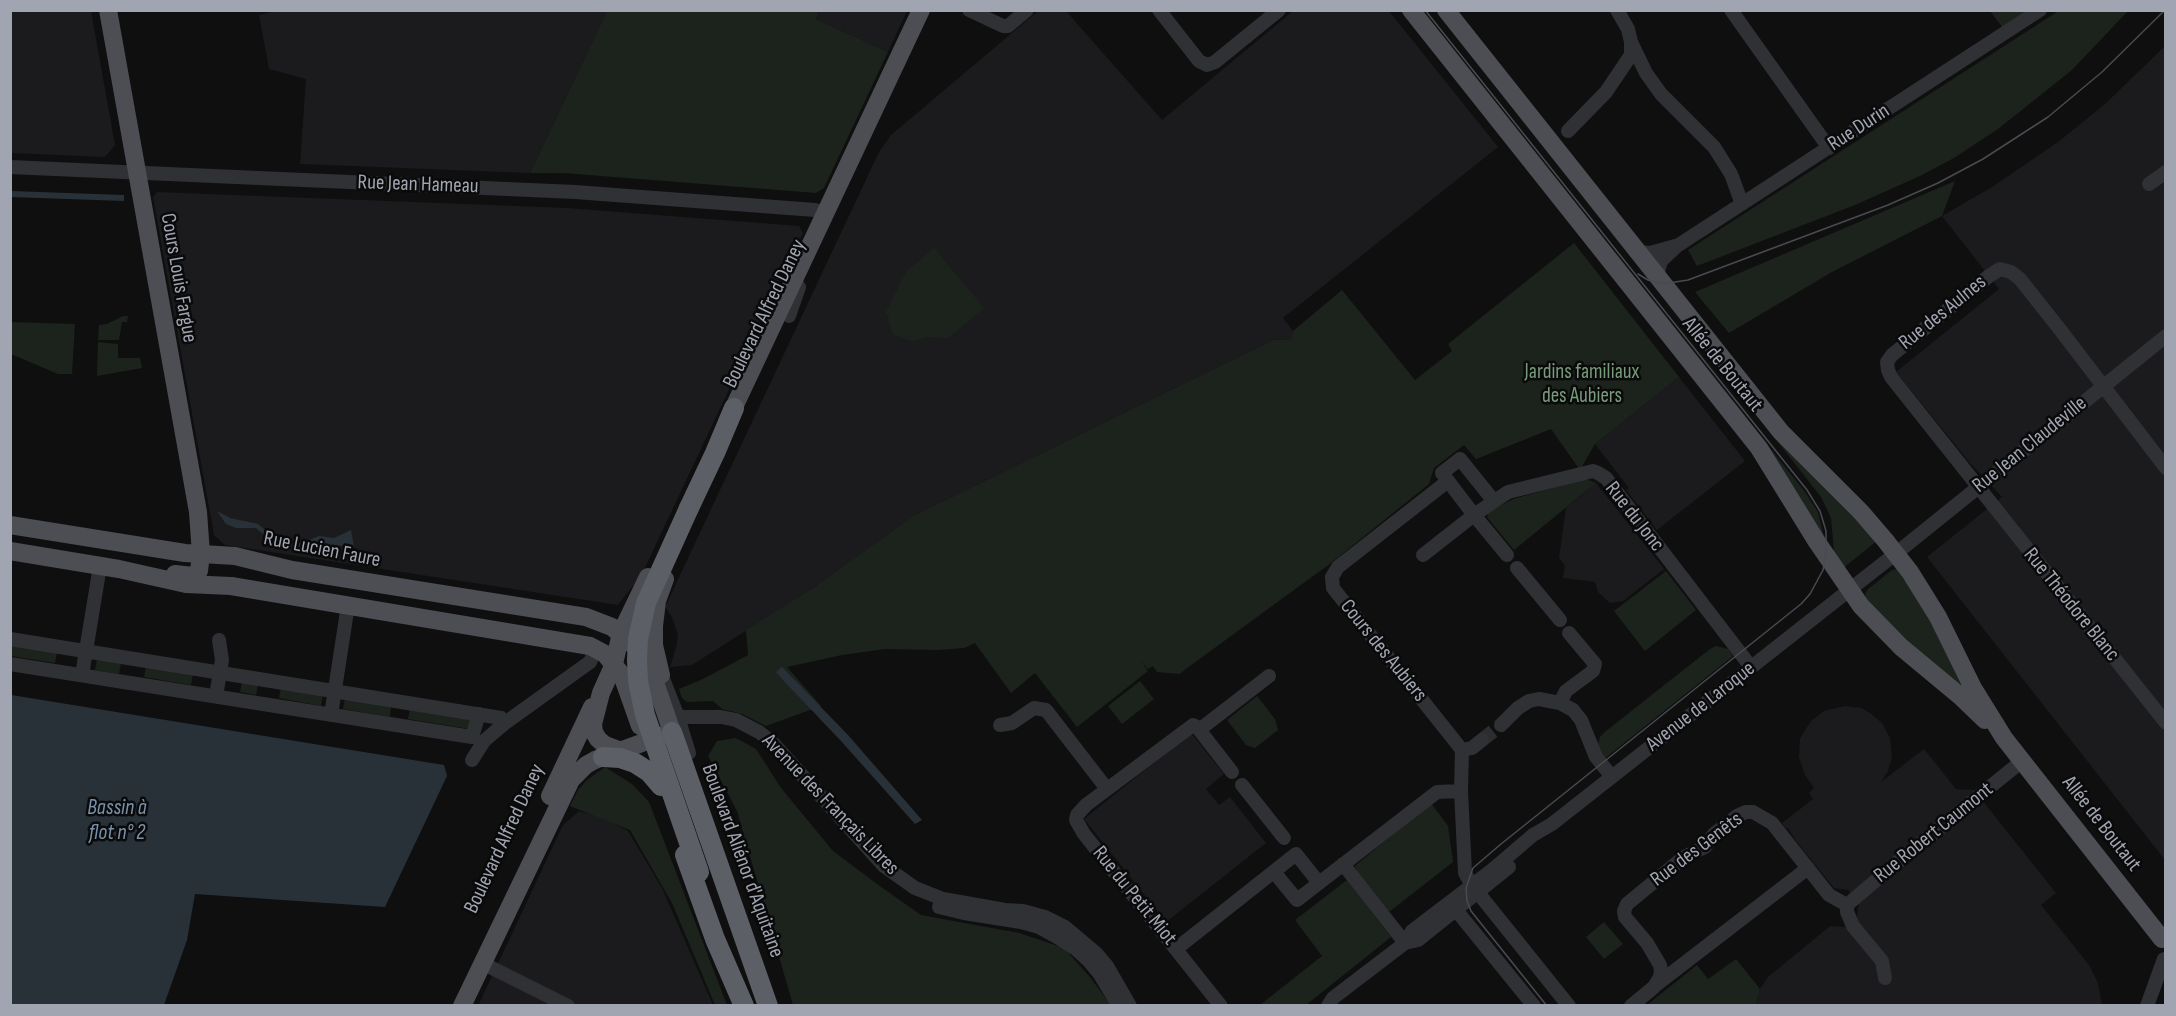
<!DOCTYPE html>
<meta charset="utf-8">
<style>
body{margin:0}
#map{position:relative;width:2176px;height:1016px;overflow:hidden;background:#0f0f10;font-family:"Sofia Sans Condensed",sans-serif}
canvas{display:block}
.frame{position:absolute;inset:0;border:12px solid #a1a5b1;pointer-events:none}
</style>
<div id="map">
<canvas width="2176" height="1016"></canvas>
<div class="frame"></div>
</div>
<script>
const ctx = document.querySelector('canvas').getContext('2d');
ctx.lineJoin = 'round';
function paint(path, color) {
  ctx.fillStyle = color;
  ctx.fill(path, 'evenodd');
}
function shape(rows) {
  const path = new Path2D();
  for (const r of rows) {
    path.moveTo(r[0], r[1]);
    for (let i = 2; i < r.length; i += 2) path.lineTo(r[i], r[i + 1]);
  }
  return path;
}
function trace(path, color, width, dash) {
  ctx.strokeStyle = color;
  ctx.lineWidth = width;
  ctx.lineCap = dash ? 'butt' : 'round';
  ctx.setLineDash(dash || []);
  ctx.stroke(path);
}
function write(font, color, halo, rows, align = 'center') {
  ctx.font = font + ' "Sofia Sans Condensed",sans-serif';
  ctx.lineWidth = 5;
  ctx.setLineDash([]);
  ctx.textBaseline = 'middle';
  ctx.strokeStyle = halo;
  ctx.fillStyle = color;
  for (const [text, x, y, turn = 0] of rows) {
    ctx.save();
    ctx.translate(x, y);
    ctx.rotate((+turn || 0) * Math.PI / 180);
    ctx.textAlign = isNaN(turn) ? turn : align;
    if (halo) ctx.strokeText(text, 0, 0);
    ctx.fillText(text, 0, 0);
    ctx.restore();
  }
}
paint(shape([
 [11,10,91,11,115,145,105,157,11,153],
 [281,10,607,11,530,173,300,164,306,79,269,69,259,15],
 [819,11,907,11,888,52,816,19],
 [1038,11,1066,11,1162,120,1293,11,1389,11,1498,147,1283,318,1293,331,1293,339,1273,340,917,514,813,588,692,665,670,667,676,648,678,635,672,617,665,607,879,152,891,135],
 [2165,46,2165,860,1927,557,2002,497,1970,463,1896,372,1999,289,1942,216,1992,187,2058,142,2105,104],
 [157,192,567,208,799,226,803,233,641,576,618,605,225,545,214,535,153,197],
 [1679,377,1745,461,1657,530,1626,490,1629,488,1595,444],
 [1596,483,1664,569,1623,601,1610,603,1598,592,1595,582,1563,578,1565,566,1559,558,1566,508],
 [1845,706,1861,708,1870,713,1882,723,1890,738,1892,758,1888,771,1881,782,1924,749,1956,789,1974,790,2056,893,2041,905,2089,965,2098,983,2102,1006,1756,1006,1760,989,1768,977,1830,926,1845,927,1857,917,1859,903,1848,890,1834,888,1796,841,1788,828,1786,829,1782,823,1813,799,1809,793,1814,788,1805,775,1799,757,1800,739,1805,730,1812,720,1824,711],
 [1191,733,1224,774,1206,789,1219,805,1230,797,1266,843,1166,922,1084,819],
 [579,811,601,817,628,831,662,888,713,1005,478,1006,563,825]
]), '#1b1b1d');
paint(shape([
 [2029,10,2003,28,1990,11],
 [2060,10,2128,11,2072,70,1998,129,1954,158,1920,176,1855,205,1697,266,1688,250],
 [607,11,819,11,816,19,888,52,824,188,816,193,564,173,530,173],
 [1955,181,1942,216,1832,272,1729,333,1695,292],
 [1574,243,1679,377,1595,444,1580,470,1551,429,1476,459,1464,445,1434,468,1429,484,1331,563,1179,674,1157,672,1153,666,1148,669,1141,661,1148,671,1077,727,1035,673,1011,693,975,643,964,648,938,650,885,649,842,655,787,667,821,706,766,726,742,714,722,709,713,701,687,702,682,698,679,689,703,679,748,655,746,630,813,588,915,515,1273,340,1292,339,1293,331,1342,290,1415,380,1452,351,1448,344],
 [934,248,984,308,948,338,927,337,913,341,907,340,893,334,888,320,889,315,885,314,906,272],
 [1615,254,1805,492,1818,512,1825,541],
 [123,316,128,316,127,322,122,322,119,340,98,340,99,325,107,324],
 [11,322,75,324,72,374,58,374,11,354],
 [1693,334,1878,540,1842,569,1834,552,1831,518,1821,497],
 [98,342,118,344,118,358,140,358,142,368,97,376],
 [1586,479,1596,483,1514,550,1487,517,1489,512,1513,499],
 [1897,569,1932,620,1967,691,1907,643,1866,600,1865,594,1868,589,1892,570],
 [1666,571,1696,610,1645,651,1614,611],
 [10,645,57,653,55,663,11,656],
 [1716,646,1728,649,1733,656,1604,759,1598,745,1600,737,1606,731,1710,649],
 [97,659,121,663,119,674,95,670],
 [146,667,193,674,191,685,144,677],
 [1140,681,1154,699,1122,724,1108,706],
 [242,682,258,685,256,695,240,692],
 [281,688,323,695,321,706,279,698],
 [1257,696,1275,719,1278,730,1255,748,1246,745,1227,720],
 [345,698,391,705,390,717,343,709],
 [410,708,472,718,470,729,408,719],
 [736,738,756,749,781,788,833,851,877,884,921,915,1019,933,1064,948,1089,976,1111,1005,793,1005,737,811,708,756,717,741],
 [605,767,632,784,649,802,727,1005,715,1005,672,903,630,830,570,806,578,790,587,780],
 [1431,803,1448,826,1453,862,1389,912,1357,871,1355,866],
 [1347,880,1391,937,1306,1005,1260,1005,1322,956,1295,920],
 [1604,922,1623,944,1604,959,1586,937],
 [1736,959,1760,989,1756,1005,1647,1005,1697,965,1708,979]
]), '#1c231d');
paint(shape([
 [11,191,124,195,124,201,11,197],
 [217,511,230,518,258,524,274,537,291,543,302,543,319,536,334,538,351,530,354,547,334,545,301,549,290,547,271,541,256,528,236,528,226,524],
 [782,667,848,735,922,820,915,824,841,741,782,679,776,672],
 [11,695,444,765,447,776,385,907,195,894,187,940,164,1005,11,1005]
]), '#293138');
trace(shape([
 [1482,740,1501,725]
]), '#2c2d30', 14, [14, 7]);
trace(shape([
 [969,10,1003,26,1008,26,1027,10],
 [1159,10,1199,61,1207,65,1215,62,1279,10],
 [1731,10,1829,148],
 [1631,42,1646,73,1661,94,1714,147,1731,174,1742,204],
 [1568,131,1606,92,1631,55,1631,42,1628,29,1617,10],
 [10,167,575,192,815,210,825,213],
 [2149,184,2166,172],
 [1638,252,1650,253,1675,246],
 [1657,276,1661,261,1677,246,2040,10],
 [789,316,799,287],
 [2166,468,2058,327,2020,279,2011,272,2000,269,1989,276,1892,355,1887,362,1888,370,1891,377,2166,723],
 [1448,481,1338,567,1332,577,1333,588,1462,750],
 [1493,500,1460,459,1442,473,1474,515,1508,492,1593,471,1598,473,1606,478,1751,667],
 [1423,555,1474,515,1507,555],
 [1517,568,1560,620],
 [10,639,501,718,505,723],
 [10,664,472,737,479,714],
 [660,671,678,717,689,753],
 [82,675,100,566],
 [216,696,222,660,219,640],
 [1560,703,1566,691,1593,671,1595,664,1569,633],
 [666,712,678,717,721,717,736,720,759,732,772,742,884,866,915,888,943,899,1005,910,1023,911,1045,917,1065,927,1096,953,1107,966,1130,1006],
 [331,715,348,605],
 [1000,725,1012,723,1034,708,1046,710,1107,789],
 [1501,725,1518,708,1529,701,1539,699,1560,703,1573,710,1581,720,1596,757,1612,777],
 [1199,730,1269,676],
 [1482,740,1472,748,1462,750,1461,791,1465,873,1471,884,1569,1006],
 [472,760,484,741,505,723,590,662,596,649],
 [1242,785,1284,838],
 [1343,864,1405,943],
 [1274,872,1297,900,1437,792,1461,791],
 [1455,903,1456,910,1534,1006],
 [1847,905,1895,864,2022,761],
 [1847,905,1847,912,1853,926,1882,961,1885,978],
 [939,907,964,913,1021,922,1039,927,1059,938,1076,949,1088,960,1099,973,1119,1006],
 [1405,943,1418,940,1509,867],
 [1176,949,1296,854,1319,883],
 [482,963,568,1006],
 [1656,985,1808,868],
 [1221,1006,1084,834,1076,820,1077,815,1086,805,1193,725,1197,727,1232,772],
 [1328,1006,1333,998,1405,943,1412,931,1492,870,1533,835,1552,824,1904,547,2166,336],
 [1631,1006,1654,987,1660,977,1661,971,1660,965,1647,943,1625,917,1624,911,1627,904,1684,857,1705,847,1714,834,1737,816,1746,812,1753,812,1772,823,1829,895,1847,905],
 [2147,1006,2164,959]
]), '#303135', 14);
trace(shape([
 [108,10,198,512,201,554,199,571,193,576,175,574],
 [1411,10,1759,448,1817,542,1861,606,1901,647,1960,696,1985,720],
 [1446,10,1781,432,1861,512,1885,540,1910,572,1938,617,1973,688,2004,738,2162,939],
 [727,422,921,10],
 [10,525,185,553,235,556,292,570,586,617,612,627,637,648,649,665,672,732,595,760,586,765,571,780,462,1006],
 [10,551,119,569,186,584,231,586,590,646,605,654,622,675,640,726],
 [661,675,654,645,654,626,657,601,665,579],
 [621,751,605,745,598,739,594,732,593,724,601,693,614,664,621,633,648,577],
 [550,796,592,707]
]), '#4c4e54', 18);
trace(shape([
 [689,508,715,453,734,408],
 [672,732,768,1006],
 [603,757,620,758,635,763,649,772,661,786],
 [685,855,715,939,744,1006]
]), '#5c5f66', 20);
trace(shape([
 [1425,10,1807,490,1820,511,1826,531,1826,555,1823,570,1810,594,1801,604,1501,844,1473,868,1466,888,1467,901,1471,911,1547,1006],
 [1638,274,1648,280,1663,284,1688,280,1888,205,1938,183,1983,159,2048,117,2102,72,2165,10]
]), '#494b50', 1.5);
trace(shape([
 [689,508,646,603,638,639,637,660,638,681,645,715,699,872]
]), '#5c5f66', 20);
write('21px', '#a1a5b1', '#0a0a0b', [
 ["Rue Durin",1859,128,-33],
 ["Rue Jean Hameau",418,185,2],
 ["Cours Louis Fargue",178,278,80],
 ["Rue des Aulnes",1943,313,-39],
 ["Boulevard Alfred Daney",765,314,-64],
 ["Allée de Boutaut",1722,365,51],
 ["Rue Jean Claudeville",2030,445,-39],
 ["Rue du Jonc",1634,517,52],
 ["Rue Lucien Faure",322,550,11],
 ["Rue Théodore Blanc",2071,605,51],
 ["Cours des Aubiers",1383,651,51],
 ["Avenue de Laroque",1701,707,-38],
 ["Avenue des Français Libres",830,805,46],
 ["Allée de Boutaut",2101,824,52],
 ["Rue Robert Caumont",1934,833,-39],
 ["Boulevard Alfred Daney",505,839,-65],
 ["Rue des Genêts",1697,850,-37],
 ["Boulevard Aliénor d'Aquitaine",742,861,70],
 ["Rue du Petit Miot",1134,896,51]
]);
write('21px', '#789b7c', '#0a0a0b', [
 ["Jardins familiaux",1582,373],
 ["des Aubiers",1582,397]
]);
write('italic 22px', '#7891ab', '#0a0a0b', [
 ["Bassin à",117,808],
 ["flot n° 2",117,833]
]);
</script>
